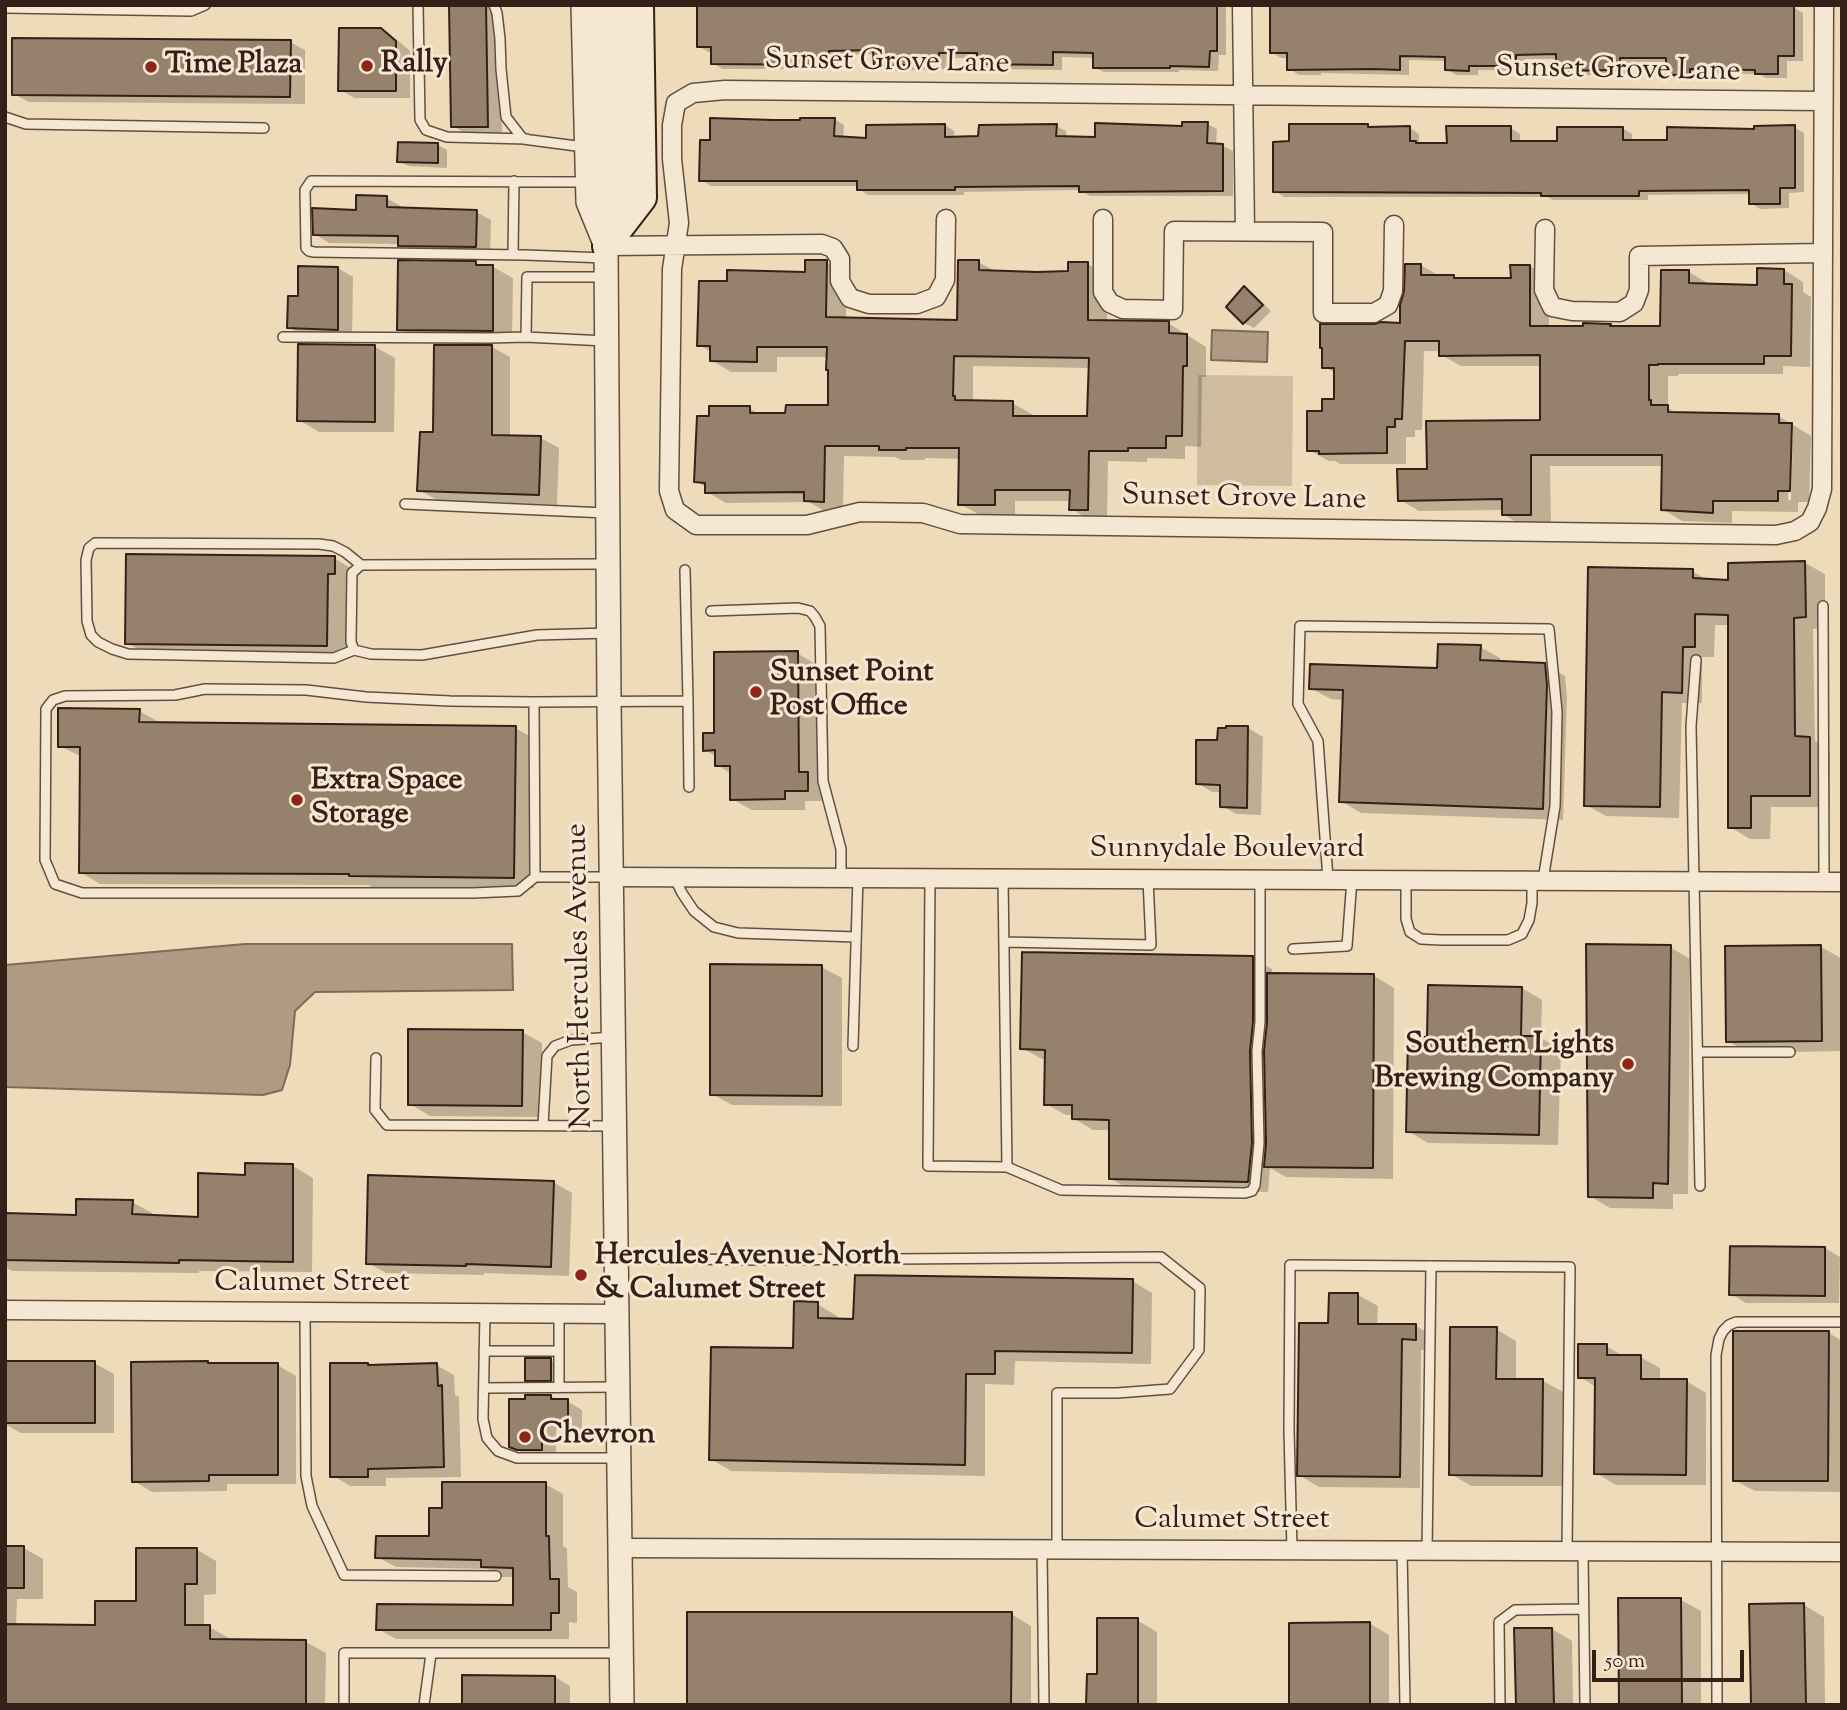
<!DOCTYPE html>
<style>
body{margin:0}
#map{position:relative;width:1847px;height:1710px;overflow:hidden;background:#eedbb9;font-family:"Sorts Mill Goudy",serif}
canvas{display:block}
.frame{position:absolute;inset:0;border:7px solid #352019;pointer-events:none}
.scale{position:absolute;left:1592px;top:1650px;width:152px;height:32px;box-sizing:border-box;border:4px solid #352019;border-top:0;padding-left:9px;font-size:21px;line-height:24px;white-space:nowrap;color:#352019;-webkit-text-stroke:5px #f4e8d2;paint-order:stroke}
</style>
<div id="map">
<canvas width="1847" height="1710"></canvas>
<div class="frame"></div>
<div class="scale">50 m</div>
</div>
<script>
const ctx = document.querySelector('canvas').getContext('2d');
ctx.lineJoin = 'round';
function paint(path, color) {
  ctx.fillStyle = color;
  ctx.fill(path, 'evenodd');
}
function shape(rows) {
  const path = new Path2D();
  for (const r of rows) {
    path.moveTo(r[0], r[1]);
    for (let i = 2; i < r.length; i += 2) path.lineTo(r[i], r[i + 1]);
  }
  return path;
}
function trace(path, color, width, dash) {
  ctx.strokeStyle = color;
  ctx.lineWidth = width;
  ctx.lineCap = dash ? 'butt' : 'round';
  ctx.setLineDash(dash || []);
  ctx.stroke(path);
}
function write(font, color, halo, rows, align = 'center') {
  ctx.font = font + ' "Sorts Mill Goudy",serif';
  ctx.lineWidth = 6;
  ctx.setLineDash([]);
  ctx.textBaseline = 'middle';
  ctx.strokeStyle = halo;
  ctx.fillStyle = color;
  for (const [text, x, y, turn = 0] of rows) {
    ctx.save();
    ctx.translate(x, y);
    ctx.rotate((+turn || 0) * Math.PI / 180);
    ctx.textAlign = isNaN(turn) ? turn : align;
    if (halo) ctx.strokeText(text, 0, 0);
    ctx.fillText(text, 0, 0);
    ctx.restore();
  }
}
paint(shape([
 [1198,375,1293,376,1292,486,1197,485]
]), '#cfbb9e');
const water = shape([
 [1212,330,1268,332,1267,362,1211,360,1212,330],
 [245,944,512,944,513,990,315,992,295,1011,290,1065,282,1090,263,1095,5,1087,5,965,245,944]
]);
paint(water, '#af9b83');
trace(water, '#7e6a59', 2);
paint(shape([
 [451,5,486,5,500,13,502,134,468,135,453,126],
 [699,5,1224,5,1226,6,1226,55,1219,55,1218,71,1179,70,1179,72,1104,72,1094,67,1095,58,1062,57,1062,70,988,69,979,63,979,58,948,58,948,69,885,71,875,65,875,54,838,55,838,69,722,69,713,63,713,52,708,52,699,46],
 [1272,5,1637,5,1640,7,1793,7,1803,13,1803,61,1787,61,1787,78,1766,78,1759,74,1699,73,1699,79,1677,79,1668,74,1668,62,1630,62,1630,75,1568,75,1558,70,1558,59,1525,59,1525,71,1478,70,1478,75,1456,75,1447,69,1447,61,1409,60,1409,75,1321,73,1321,75,1299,75,1289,69,1289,58,1281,58,1272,52],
 [381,30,396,39,410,51,410,98,355,98,340,90],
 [290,42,305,50,305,104,29,102,14,94],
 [834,119,844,125,843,139,868,140,945,125,954,131,954,139,980,138,1056,126,1066,131,1066,138,1096,139,1207,124,1217,129,1216,145,1223,146,1233,151,1233,196,1090,196,1080,190,964,192,964,195,868,195,859,189,859,186,711,186,701,180,711,141,802,122],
 [1368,125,1373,129,1410,128,1419,134,1419,145,1448,145,1511,128,1520,134,1520,143,1559,143,1622,128,1632,134,1632,142,1669,142,1794,127,1804,133,1804,192,1789,193,1789,208,1760,209,1751,203,1751,194,1648,195,1648,200,1553,200,1547,197,1284,197,1275,191,1290,143],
 [438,145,447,150,447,168,408,166,399,161],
 [386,198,401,206,401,210,476,212,491,220,490,255,415,254,400,244,329,243,315,234],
 [826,262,846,273,846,320,959,322,978,262,997,272,1070,273,1088,264,1108,275,1107,322,1168,323,1206,347,1206,377,1202,377,1201,447,1185,446,1185,459,1147,458,1147,462,1108,461,1107,520,1091,520,1071,509,1071,501,1015,501,1015,516,980,515,960,504,961,459,925,458,925,460,901,460,895,457,844,456,843,512,826,512,809,502,726,503,707,492,707,488,696,481,710,418,749,408,761,415,787,415,830,406,829,357,777,357,777,372,731,372,711,360,711,352,699,345,729,283,807,273],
 [973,366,1090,368,1088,418,1032,417,1032,414,1012,403,973,402],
 [475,263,481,266,493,267,513,278,512,341,419,341,399,329],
 [1407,265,1421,265,1441,277,1453,277,1459,280,1512,280,1530,266,1549,278,1549,328,1662,328,1689,272,1709,284,1709,285,1758,286,1784,270,1803,282,1803,292,1811,297,1810,367,1783,366,1783,374,1678,374,1678,376,1668,376,1668,408,1679,414,1778,416,1798,428,1811,436,1809,502,1798,502,1798,512,1732,511,1732,523,1682,521,1662,509,1663,466,1550,466,1551,525,1523,526,1503,514,1503,510,1419,511,1400,500,1429,471,1542,422,1542,366,1461,366,1441,355,1441,351,1424,351,1422,430,1415,430,1415,437,1406,437,1406,464,1340,464,1335,461,1329,461,1309,450,1324,413,1335,401,1336,373,1324,367,1402,324,1406,291],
 [1790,428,1793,428,1791,500,1788,500],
 [338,268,353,277,352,338,304,336,289,327,300,298],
 [1244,288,1253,293,1271,311,1254,328,1244,323],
 [375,347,395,358,394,432,319,432,299,420],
 [492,347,510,357,510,437,541,438,559,448,557,505,437,500,419,490,435,434],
 [334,558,354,570,348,584,347,657,147,654,127,643],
 [1805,563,1825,574,1825,628,1813,629,1815,741,1830,750,1830,807,1771,807,1770,839,1750,839,1730,827,1730,625,1715,625,1714,657,1702,657,1702,703,1682,703,1679,818,1606,816,1586,805,1692,571,1709,581,1730,582],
 [1480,647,1500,658,1500,663,1545,664,1565,676,1567,697,1563,820,1361,813,1341,801,1344,700,1331,699,1310,688,1439,670],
 [797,653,817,665,818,780,827,785,827,801,805,801,805,810,752,810,732,799,732,774,717,765,717,757,705,750,716,735],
 [139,711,159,722,515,728,535,739,534,888,371,887,368,885,100,884,80,872,82,757,60,746],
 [1248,728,1263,737,1261,815,1236,814,1222,806,1222,792,1212,792,1197,783,1219,742],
 [1670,947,1690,959,1688,1194,1673,1194,1673,1209,1610,1208,1590,1196],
 [1821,947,1841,958,1842,1051,1748,1053,1728,1041],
 [1252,958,1272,969,1272,975,1374,976,1394,988,1393,1179,1286,1177,1270,1168,1268,1192,1130,1190,1110,1178,1111,1130,1093,1130,1073,1118,1073,1115,1066,1115,1046,1104,1047,1060,1042,1059,1022,1048],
 [1246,1016,1268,1028,1268,1032,1245,1019],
 [1243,1045,1266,1058,1266,1062,1242,1048],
 [821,967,842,978,842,1106,732,1105,712,1094],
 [1522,988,1542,1000,1541,1038,1561,1050,1558,1145,1428,1143,1408,1131,1428,1039],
 [522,1032,542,1043,542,1117,430,1116,410,1104],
 [293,1166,313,1178,312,1272,199,1271,199,1273,12,1271,5,1267,5,1215,77,1216,132,1202,152,1213,152,1217,200,1218,247,1176],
 [553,1182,572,1193,569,1276,484,1273,484,1275,386,1273,368,1263],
 [1825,1248,1840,1257,1839,1303,1746,1303,1731,1294],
 [1132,1281,1152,1293,1151,1364,1015,1361,1014,1385,985,1384,985,1476,731,1471,711,1459,795,1350,817,1304,837,1316,837,1320,855,1320],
 [1358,1295,1378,1306,1377,1326,1416,1326,1436,1337,1436,1350,1421,1350,1420,1488,1319,1487,1299,1475,1330,1325],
 [1496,1329,1516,1341,1516,1381,1543,1381,1563,1392,1562,1486,1471,1486,1451,1474],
 [1829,1333,1842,1341,1842,1492,1755,1491,1734,1480],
 [1606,1346,1625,1357,1640,1357,1660,1368,1660,1381,1686,1381,1706,1393,1706,1485,1616,1485,1596,1473,1596,1387,1580,1377],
 [550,1360,560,1365,560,1385,536,1385,527,1380],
 [5,1362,94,1363,114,1374,114,1433,21,1433,5,1424],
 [211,1365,277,1365,296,1376,296,1484,227,1484,227,1491,152,1492,134,1481],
 [436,1365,454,1375,455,1395,459,1397,461,1477,386,1478,386,1486,350,1486,332,1475],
 [551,1396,559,1401,567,1401,582,1410,582,1430,556,1430,556,1458,526,1455,510,1446],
 [545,1484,563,1494,563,1546,567,1549,568,1587,577,1592,577,1623,569,1622,569,1639,396,1639,378,1629,515,1607,515,1577,501,1577,487,1569,396,1567,377,1557,430,1538,444,1510],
 [5,1548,24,1548,43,1559,43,1599,17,1599,16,1626,97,1627,138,1603,196,1549,216,1561,216,1594,204,1595,204,1627,209,1627,229,1638,229,1641,306,1642,326,1653,325,1705,5,1705],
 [1681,1600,1701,1611,1701,1705,1621,1705],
 [1804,1605,1824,1617,1825,1705,1753,1705],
 [1011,1614,1031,1626,1031,1705,689,1705],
 [1137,1620,1157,1632,1157,1705,1088,1705,1099,1675],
 [1369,1623,1389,1635,1389,1705,1290,1705],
 [1552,1629,1572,1641,1573,1705,1517,1705],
 [555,1677,570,1686,570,1705,464,1705]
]), '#0003');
const building = shape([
 [449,5,486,5,488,127,451,127,449,5],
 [697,5,1217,5,1217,51,1210,51,1209,67,1170,66,1170,68,1093,68,1093,53,1053,52,1053,65,977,64,977,53,939,53,939,64,874,66,873,50,829,51,829,65,711,64,711,47,697,47,697,5],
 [1270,5,1794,6,1794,56,1778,56,1778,74,1755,74,1755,70,1690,69,1690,75,1666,75,1666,58,1620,58,1620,70,1556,71,1556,54,1516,55,1516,66,1469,66,1469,71,1445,70,1445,57,1400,56,1400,70,1374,69,1287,70,1287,53,1270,53,1270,5],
 [339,28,381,28,396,41,396,91,338,91,339,28],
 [12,38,291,40,290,97,12,95,12,38],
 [710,118,773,120,800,120,800,118,835,118,834,136,866,138,866,125,945,124,945,137,978,136,979,125,1057,124,1056,136,1095,137,1095,123,1182,126,1182,122,1208,122,1207,143,1223,144,1223,191,1079,192,1079,186,955,187,955,190,857,190,857,181,699,181,700,140,710,140,710,118],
 [1289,124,1368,124,1368,127,1410,126,1410,141,1416,141,1416,143,1447,143,1446,126,1511,126,1511,141,1557,141,1557,127,1623,127,1623,140,1667,140,1667,127,1754,129,1754,126,1795,125,1795,188,1780,188,1780,204,1749,204,1749,190,1639,191,1639,196,1541,196,1541,193,1273,192,1273,142,1289,141,1289,124],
 [398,142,438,143,438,163,397,162,398,142],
 [356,195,387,196,387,207,477,210,476,247,398,246,398,236,313,235,312,208,356,210,356,195],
 [398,260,476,261,476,265,493,265,493,331,397,330,398,260],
 [805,260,827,260,826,317,957,320,958,260,979,260,979,270,1037,272,1068,271,1068,262,1088,262,1088,320,1169,321,1169,333,1187,334,1187,366,1183,366,1182,436,1166,436,1166,448,1128,448,1128,451,1089,451,1088,510,1069,510,1070,490,995,490,995,505,958,505,959,448,906,448,906,450,879,450,879,446,825,446,824,502,804,501,804,492,705,493,705,483,694,482,697,416,709,416,709,406,750,406,750,413,785,413,786,405,828,405,828,370,826,370,827,347,757,347,757,362,710,361,710,346,697,346,699,281,727,281,727,270,805,272,805,260],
 [954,356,1089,358,1087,416,1013,416,1013,401,955,400,955,396,953,396,954,356],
 [1405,264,1421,264,1421,275,1454,275,1454,278,1511,278,1510,265,1530,265,1530,326,1583,326,1583,323,1611,324,1610,326,1660,326,1661,270,1689,270,1689,283,1757,285,1757,268,1784,269,1784,284,1792,284,1791,356,1764,356,1764,364,1658,364,1658,365,1649,365,1649,400,1651,400,1651,405,1668,405,1668,412,1779,414,1779,423,1792,423,1790,491,1778,491,1778,501,1713,501,1713,513,1661,510,1662,455,1531,455,1531,515,1502,515,1502,499,1398,501,1397,469,1427,469,1426,421,1540,420,1540,355,1439,356,1439,341,1405,341,1402,419,1395,419,1395,427,1387,427,1387,453,1319,454,1319,451,1307,451,1307,411,1322,411,1322,399,1334,399,1334,368,1322,368,1322,348,1320,348,1320,324,1374,324,1381,322,1400,323,1400,305,1404,291,1405,264],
 [298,266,338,267,338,330,287,328,288,296,298,296,298,266],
 [1244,286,1263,305,1243,324,1226,307,1244,286],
 [298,344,375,345,375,422,297,421,298,344],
 [434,345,492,345,492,435,541,436,539,495,417,491,420,432,433,432,434,345],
 [126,554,335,556,335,574,328,574,327,646,125,644,126,554],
 [1805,561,1806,617,1794,618,1795,736,1810,737,1810,796,1751,796,1751,828,1728,828,1728,615,1695,614,1695,647,1683,647,1682,693,1662,692,1660,807,1584,806,1588,567,1693,569,1693,578,1728,580,1728,563,1805,561],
 [1438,644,1481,645,1480,660,1545,663,1547,685,1543,809,1339,802,1343,690,1309,689,1310,664,1437,668,1438,644],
 [798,651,799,772,808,772,808,791,785,791,785,799,730,800,730,766,715,766,715,750,703,751,703,733,714,733,714,652,798,651],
 [58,708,140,709,139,722,516,726,514,878,349,876,349,874,79,873,80,747,58,747,58,708],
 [1226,726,1248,726,1247,808,1220,807,1220,785,1196,784,1196,740,1217,740,1218,728,1226,728,1226,726],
 [1586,944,1671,945,1668,1184,1653,1183,1653,1198,1588,1197,1586,944],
 [1821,945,1822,1041,1726,1042,1725,946,1821,945],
 [1022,952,1253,956,1253,1022,1250,1051,1252,1143,1248,1182,1109,1179,1109,1120,1072,1119,1072,1105,1044,1105,1045,1050,1020,1049,1022,952],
 [710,964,822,965,822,1096,710,1095,710,964],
 [1267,973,1374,974,1373,1168,1264,1167,1266,1143,1264,1051,1267,1022,1267,973],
 [1428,985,1522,987,1521,1036,1541,1036,1539,1135,1406,1132,1408,1036,1427,1037,1428,985],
 [408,1029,523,1030,522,1106,408,1105,408,1029],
 [245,1163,293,1164,293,1262,179,1260,179,1263,5,1260,5,1213,76,1215,76,1199,133,1200,132,1214,198,1217,198,1173,245,1175,245,1163],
 [368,1175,554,1181,551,1267,466,1264,466,1266,366,1264,368,1175],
 [1730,1246,1825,1247,1825,1296,1729,1295,1730,1246],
 [855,1275,1133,1279,1132,1353,995,1351,995,1374,966,1374,965,1465,709,1460,711,1347,793,1348,794,1301,818,1302,818,1318,853,1319,855,1275],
 [1329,1293,1358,1293,1358,1324,1416,1324,1416,1340,1402,1339,1400,1477,1297,1476,1299,1323,1328,1323,1329,1293],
 [1450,1327,1497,1327,1496,1379,1543,1379,1542,1476,1449,1475,1450,1327],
 [1733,1331,1829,1331,1828,1481,1733,1481,1733,1331],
 [1578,1344,1607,1344,1607,1355,1641,1355,1641,1379,1687,1379,1686,1475,1594,1474,1595,1378,1578,1378,1578,1344],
 [525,1358,551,1358,551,1381,525,1381,525,1358],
 [5,1361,95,1361,95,1423,5,1423,5,1361],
 [208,1361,208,1363,278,1363,278,1475,209,1475,209,1481,132,1482,131,1362,208,1361],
 [330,1363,368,1363,368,1365,437,1363,438,1386,442,1385,444,1467,368,1469,368,1477,330,1477,330,1363],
 [525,1395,551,1395,551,1399,568,1399,568,1423,542,1423,542,1450,517,1450,509,1447,509,1399,525,1399,525,1395],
 [442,1482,546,1482,546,1536,549,1536,550,1579,559,1579,559,1613,551,1613,551,1630,376,1630,377,1604,513,1605,513,1568,481,1567,481,1560,375,1558,376,1536,429,1536,429,1508,442,1508,442,1482],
 [5,1546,24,1546,24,1588,5,1588,5,1546],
 [136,1548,197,1548,197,1584,185,1584,185,1625,210,1625,210,1639,306,1640,306,1705,5,1705,5,1624,95,1625,95,1601,136,1601,136,1548],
 [1618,1598,1681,1598,1682,1705,1619,1705,1618,1598],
 [1804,1603,1806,1705,1751,1705,1749,1604,1804,1603],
 [687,1612,1012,1612,1011,1705,687,1705,687,1612],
 [1097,1618,1138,1618,1138,1705,1086,1705,1087,1674,1097,1674,1097,1618],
 [1370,1622,1370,1705,1289,1705,1289,1623,1370,1622],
 [1514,1628,1552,1628,1554,1705,1516,1705,1514,1628],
 [462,1675,555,1676,555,1705,462,1705,462,1675]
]);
paint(building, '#95816c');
trace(building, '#352019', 2);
const service = shape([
 [418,5,420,120,426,130,447,137,527,139],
 [494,5,497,13,500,39,501,69,506,117,523,139,584,147],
 [5,8,191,11,205,5],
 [5,117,26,124,264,128],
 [585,182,311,181,305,190,306,248,309,251,314,252,525,255,606,258],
 [513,255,514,181],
 [283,337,489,338,526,337],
 [605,341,526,337,527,277,605,277],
 [405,504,606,513],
 [607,564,361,565,352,573,351,642,354,650,371,654,422,655,537,635,608,633],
 [1823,606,1824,881],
 [711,611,798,608,810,611,815,617,820,626,823,781,841,849,841,877],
 [354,650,334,658,128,654,112,649,98,642,91,635,87,621,86,560,89,548,95,543,319,544,333,546,345,552,361,565],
 [1696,660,1691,726,1700,1186],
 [688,701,689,787],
 [534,702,450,701,366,697,306,690,205,689,175,695,65,696,53,700,46,709,45,860,55,884,82,893,473,893,518,891,535,877],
 [610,877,535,877,534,702,688,701,685,570],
 [674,877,682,893,694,911,714,927,738,933,856,937],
 [930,877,928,1166,1007,1167,1061,1190,1245,1193,1252,1191,1255,1185,1259,1143,1257,1051,1260,1022,1260,880],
 [1003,878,1007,1167],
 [1328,879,1318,741,1298,704,1300,626,1549,629,1557,712,1555,806,1543,880],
 [1406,880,1406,919,1410,932,1421,939,1441,940,1508,940,1522,934,1529,920,1532,903,1532,880],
 [1005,942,1151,945,1148,879],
 [1293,949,1347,946,1352,879],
 [853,1046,858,877],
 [1698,1052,1790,1052],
 [376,1058,375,1110,387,1125,613,1126],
 [543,1125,547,1056,555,1046,571,1040,613,1037],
 [617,1258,759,1260,1161,1257,1200,1288,1199,1350,1170,1389,1117,1393,1057,1393,1057,1550],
 [305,1313,306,1476,312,1506,344,1575,496,1576],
 [485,1314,483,1419,487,1438,498,1451,517,1458,618,1458],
 [559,1314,559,1387],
 [484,1351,559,1351],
 [484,1388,618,1387],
 [1042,1550,1044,1705],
 [1292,1550,1289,1430,1290,1265,1570,1267,1567,1551],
 [1402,1551,1405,1705],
 [1427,1551,1431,1266],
 [1583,1552,1585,1705],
 [344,1705,344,1653,620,1653],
 [424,1705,431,1654],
 [1500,1705,1499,1622,1515,1610,1583,1609],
 [1717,1705,1716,1355,1719,1339,1723,1331,1729,1325,1736,1322,1842,1322]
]);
const minor = shape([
 [1242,5,1245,231],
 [1823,101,725,90,693,93,676,103,672,125,672,159,679,223,672,269,669,491,675,510,696,525,807,525,860,512,923,513,960,524,1776,535,1795,531,1810,522,1817,508,1822,489,1824,5],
 [1103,219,1103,292,1110,303,1123,309,1173,310,1174,231,1323,232,1323,313,1374,313,1388,305,1393,291,1394,225],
 [1545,229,1544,290,1552,307,1572,311,1620,312,1634,303,1639,290,1639,256,1822,253],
 [606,246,822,244,833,248,840,259,840,281,850,298,869,304,917,304,936,297,945,280,946,219],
 [612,877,1842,882],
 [5,1310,618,1314],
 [621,1548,1842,1552]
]);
const tertiary = shape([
 [583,5,588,202,606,246],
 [622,1705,609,701,606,246,629,175,625,5]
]);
const secondary = shape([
 [606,246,643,198,640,5],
 [606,246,610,198,607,5]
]);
trace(service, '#634f41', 12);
trace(minor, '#634f41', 21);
trace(tertiary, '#634f41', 26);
trace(secondary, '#352019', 30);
trace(service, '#f4e8d2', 9);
trace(minor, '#f4e8d2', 18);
trace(tertiary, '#f4e8d2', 23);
trace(secondary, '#f4e8d2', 26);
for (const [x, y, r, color] of [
 [367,66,7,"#8f2418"],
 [151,67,7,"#8f2418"],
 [756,692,7,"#8f2418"],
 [297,800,7,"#8f2418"],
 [1628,1064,7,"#8f2418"],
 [581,1275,7,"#8f2418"],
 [525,1437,7,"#8f2418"]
]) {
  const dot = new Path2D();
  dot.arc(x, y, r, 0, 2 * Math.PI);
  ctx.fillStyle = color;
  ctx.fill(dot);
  trace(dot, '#f4e8d2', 2.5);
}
write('30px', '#352019', '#f4e8d2', [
 ["Sunset Grove Lane",887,64,1],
 ["Sunset Grove Lane",1618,72,1],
 ["Sunset Grove Lane",1244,500,1],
 ["Sunnydale Boulevard",1227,851],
 ["North Hercules Avenue",582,976,-91],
 ["Calumet Street",312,1285],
 ["Calumet Street",1232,1522]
]);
write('bold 30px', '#352019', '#f4e8d2', [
 ["Rally",381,66],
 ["Time Plaza",165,67],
 ["Sunset Point",770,675],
 ["Post Office",770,709],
 ["Extra Space",311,783],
 ["Storage",311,817],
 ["Southern Lights",1614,1047,"right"],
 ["Brewing Company",1614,1081,"right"],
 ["Hercules Avenue North",595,1258],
 ["& Calumet Street",595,1292],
 ["Chevron",539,1437]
], 'left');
</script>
